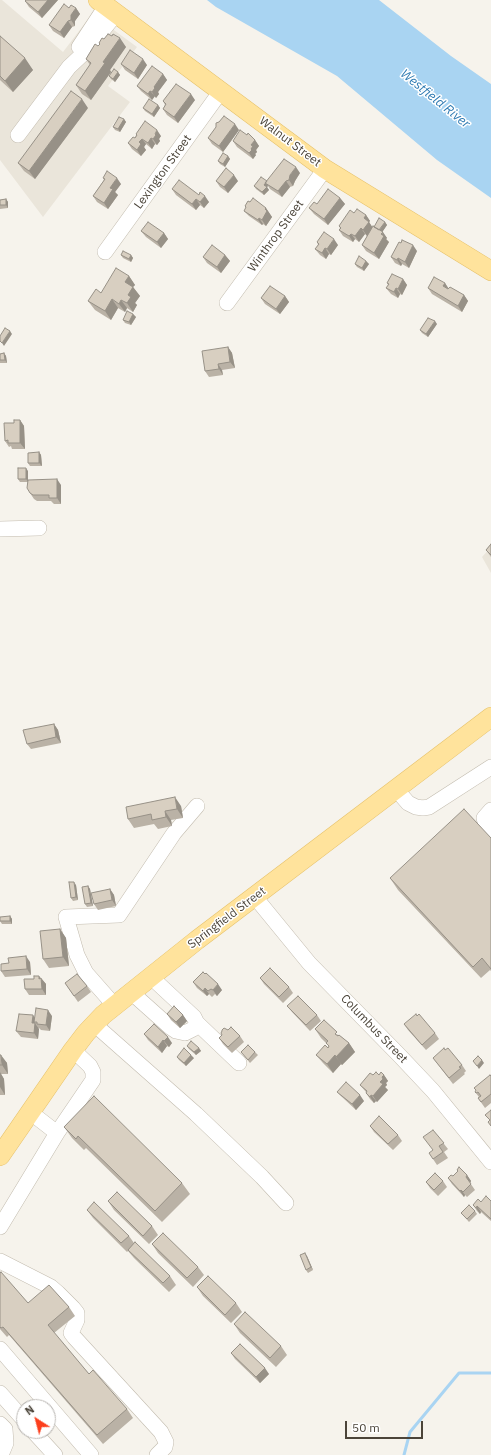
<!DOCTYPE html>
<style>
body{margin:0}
#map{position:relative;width:491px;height:1455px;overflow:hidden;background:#f6f3ec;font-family:"IBM Plex Sans",sans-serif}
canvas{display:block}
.north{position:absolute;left:16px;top:1399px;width:40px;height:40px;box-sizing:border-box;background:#fff;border:1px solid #b7b4b0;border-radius:50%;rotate:324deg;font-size:11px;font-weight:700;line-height:16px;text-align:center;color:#4b4439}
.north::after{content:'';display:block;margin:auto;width:14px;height:18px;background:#fc3f1d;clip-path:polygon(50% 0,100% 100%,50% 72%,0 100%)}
.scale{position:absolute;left:345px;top:1421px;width:78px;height:18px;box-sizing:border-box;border:2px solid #4b4439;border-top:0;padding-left:5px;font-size:12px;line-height:14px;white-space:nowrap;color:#4b4439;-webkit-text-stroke:3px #fff;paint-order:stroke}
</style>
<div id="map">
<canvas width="491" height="1455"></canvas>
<div class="north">N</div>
<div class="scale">50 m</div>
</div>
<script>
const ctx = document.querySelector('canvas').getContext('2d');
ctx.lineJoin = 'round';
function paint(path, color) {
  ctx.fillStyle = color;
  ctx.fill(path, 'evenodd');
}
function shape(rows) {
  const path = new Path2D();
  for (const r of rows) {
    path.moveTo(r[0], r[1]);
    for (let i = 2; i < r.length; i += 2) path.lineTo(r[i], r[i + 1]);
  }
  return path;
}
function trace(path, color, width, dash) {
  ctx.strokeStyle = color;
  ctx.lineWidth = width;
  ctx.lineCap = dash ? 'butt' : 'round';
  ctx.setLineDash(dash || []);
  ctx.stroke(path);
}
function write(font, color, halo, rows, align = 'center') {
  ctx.font = font + ' "IBM Plex Sans",sans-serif';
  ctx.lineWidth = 3;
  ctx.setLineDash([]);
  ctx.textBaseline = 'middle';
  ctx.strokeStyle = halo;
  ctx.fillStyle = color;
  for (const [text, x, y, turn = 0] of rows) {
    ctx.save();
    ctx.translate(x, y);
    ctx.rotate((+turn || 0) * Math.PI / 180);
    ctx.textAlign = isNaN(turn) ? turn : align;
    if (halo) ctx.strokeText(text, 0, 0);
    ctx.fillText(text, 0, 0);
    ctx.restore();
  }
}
paint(shape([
 [0,0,2,0,63,52,92,14,137,47,108,86,130,102,43,217,0,160],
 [491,547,491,573,482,557]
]), '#eae5da');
paint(shape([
 [207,0,379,0,451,56,491,84,491,198,437,160,337,76,216,7]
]), '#a9d4f2');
trace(shape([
 [404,1455,410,1432,459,1373,491,1373]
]), '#a9d4f2', 3);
const minor = shape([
 [79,47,106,6],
 [18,135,69,67,85,52,116,14],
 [105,252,221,91],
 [227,303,325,169],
 [0,529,39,528],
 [396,789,408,803,416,807,423,808,429,807,491,767],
 [491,810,484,818,486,825,491,831],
 [255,897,309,963,400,1056,433,1091,491,1162],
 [132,993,170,1027,176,1031,185,1033,193,1029,197,1023,194,1017,151,977],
 [115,1006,86,973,77,955,66,917,119,915,174,833,197,806],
 [197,1023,239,1063],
 [94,1024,196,1114,262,1177,286,1203],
 [30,1112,57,1133],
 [0,1227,57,1133,93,1080,93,1072,90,1066,73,1050],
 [0,1261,51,1287,58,1293,73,1308,77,1313,77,1320,71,1333,74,1337,161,1432,166,1442,165,1447,157,1455],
 [0,1349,91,1455],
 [0,1393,24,1420],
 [0,1424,5,1429,6,1443,1,1455],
 [33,1431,55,1455]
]);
const major = shape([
 [98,0,325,169,491,271],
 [0,1156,73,1050,86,1033,103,1015,197,940,491,717]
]);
trace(minor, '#c2bbae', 16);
trace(major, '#e6c16a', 20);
trace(minor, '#fff', 15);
trace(major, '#ffe39c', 19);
paint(shape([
 [26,0,58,0,42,18,29,7,25,1],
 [69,8,76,8,80,14,75,21,75,26,72,27,64,38,53,31,49,25],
 [0,36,33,70,13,92,0,80],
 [112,36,126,47,110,70,111,72,91,100,82,94,76,85,90,65,86,59,98,46,100,44,99,43,104,39],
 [121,64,147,65,138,79,125,70],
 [118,72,120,75,115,82,111,79,109,76],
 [163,74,167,80,158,92,159,94,156,98,155,96,152,100,141,91,137,86],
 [195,100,178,123,167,115,163,109,165,105,163,101],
 [158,105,160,108,154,117,145,111,143,108],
 [88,108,35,179,24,171,18,163],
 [124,119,126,122,120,132,115,130,113,127],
 [239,130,223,152,212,144,208,138],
 [136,134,161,136,159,139,160,141,157,145,155,144,152,149,146,144,144,147,146,150,141,156,132,149,128,143,135,138,136,135],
 [255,140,259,146,256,150,257,152,255,154,256,155,253,159,237,147,233,141],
 [228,156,230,159,225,167,220,164,218,161],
 [300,173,295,181,293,186,290,187,282,197,270,189,268,186,267,187,269,190,264,195,256,189,254,186,267,181],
 [103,178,121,184,115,192,118,195,108,209,97,202,93,196,104,180],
 [216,181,238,181,228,193,220,187],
 [172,189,199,195,209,202,204,208,200,205,196,210,176,195],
 [340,198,345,204,328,225,314,214,309,208,317,204],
 [6,199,8,202,8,208,0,209,0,200],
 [250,202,266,208,272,217,266,226,263,224,262,225,249,216,244,211,246,208,245,206],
 [354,213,366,215,370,221,369,222,372,227,385,222,387,225,382,232,387,238,386,239,389,242,379,259,366,251,362,245,367,236,365,234,359,242,355,239,353,242,343,236,339,230,340,228,339,226],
 [141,231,164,233,168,239,161,248,146,237],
 [317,242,338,245,331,255,329,254,326,259,320,255,315,249,318,245],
 [417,251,409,268,402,264,401,266,395,263,391,257],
 [121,255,131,255,133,258,131,262,123,258],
 [225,255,230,261,221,273,207,263,203,257],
 [366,261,369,264,364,271,357,267,355,264],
 [129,276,135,285,133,287,140,296,135,303,137,305,133,312,127,308,125,312,118,308,111,320,95,310,88,301,101,293],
 [403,279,407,285,402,295,400,294,398,298,391,294,386,288,388,285,387,283],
 [445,283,448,289,464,295,468,301,462,312,432,294,428,288],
 [285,296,289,302,280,314,265,304,261,298],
 [133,314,136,317,131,325,125,323,123,320],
 [437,324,428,337,422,333,420,330],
 [228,347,232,353,235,368,222,370,223,375,209,377,205,371],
 [4,353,6,356,7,363,0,363,0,354],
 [20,420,24,426,25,449,12,449,11,446,9,447,5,441,14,423],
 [39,452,41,455,42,466,30,466,28,463],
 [28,471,28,480,61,485,61,504,54,504,51,501,37,501,34,499,30,493,28,482,20,482,18,479],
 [491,544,491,557,486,550],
 [54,724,58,730,61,743,31,749,27,744],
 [181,806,183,818,171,820,172,826,158,829,154,824,134,828,128,819],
 [491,838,491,971,490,970,481,978,398,890,390,878],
 [76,885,78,900,73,901,71,898],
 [88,886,90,889,93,906,87,907,85,904],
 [110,889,114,895,116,906,98,910,94,904],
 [10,916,12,919,12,924,2,924,0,921],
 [60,929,66,938,69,966,49,968,43,959],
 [30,962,31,975,5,977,1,971],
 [41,978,46,984,46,995,29,995,25,989],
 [260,978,289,987,293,993,283,1003,264,984],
 [193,982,222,990,217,996,215,994,212,997,209,994,207,996,197,988],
 [65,983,87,986,91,992,78,1002],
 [287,1006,317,1015,321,1021,310,1031,292,1012],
 [167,1014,183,1015,187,1021,180,1028,171,1020],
 [52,1016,50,1031,41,1030,39,1028,38,1028,39,1029,38,1039,21,1037,16,1031,34,1017],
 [404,1024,435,1033,439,1039,426,1050,408,1030],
 [315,1029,339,1035,349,1043,355,1052,342,1065,341,1064,333,1073,323,1063,316,1055,329,1046,321,1038],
 [144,1034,172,1043,169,1047,167,1046,162,1053,148,1040],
 [240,1036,244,1042,232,1053,223,1044,219,1038],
 [187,1046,199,1048,201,1051,196,1055,189,1049],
 [241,1052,255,1052,258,1055,250,1063],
 [0,1055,7,1063,8,1074,1,1074,4,1079,5,1095,0,1095],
 [177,1057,194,1058,186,1066,179,1060],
 [433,1058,462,1065,466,1071,464,1073,465,1074,453,1084],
 [373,1075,384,1075,388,1081,386,1083,387,1085,385,1087,388,1090,377,1102,376,1101,374,1103,370,1099,366,1093,366,1092,360,1085],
 [491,1076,491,1103,485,1108,478,1098,479,1097,475,1092],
 [337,1092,364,1101,356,1110,342,1097],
 [370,1126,398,1135,402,1141,393,1150,374,1132],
 [64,1127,182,1183,190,1194,162,1222,86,1148,84,1150,72,1138],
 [433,1130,448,1149,444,1152,448,1158,437,1165,429,1153,433,1151],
 [457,1170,467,1175,471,1181,470,1183,475,1190,467,1197,465,1195,464,1197,452,1184,448,1178,453,1176,458,1171],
 [443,1181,447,1187,438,1196,430,1188,426,1182],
 [108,1201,152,1226,158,1235,149,1244,114,1210],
 [491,1201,491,1221,481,1212,480,1214,477,1211,473,1205,481,1202],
 [87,1210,129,1236,134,1243,170,1276,176,1285,169,1292,134,1258,128,1251,127,1252,93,1218],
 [475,1211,477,1214,469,1222,461,1213],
 [152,1244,198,1267,204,1275,193,1287,158,1253],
 [307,1256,313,1270,308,1273,306,1270],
 [0,1273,28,1303,69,1307,75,1316,54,1333,89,1374,127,1409,133,1418,103,1444,9,1335,7,1337,0,1329],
 [197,1287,236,1303,242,1312,231,1323,203,1296],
 [234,1324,281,1346,287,1355,276,1367,240,1333],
 [231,1353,269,1374,260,1383,235,1359]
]), '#bab2a6');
paint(shape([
 [48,0,58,0,42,18,38,12],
 [76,8,80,14,75,21,75,26,71,20,71,15],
 [68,21,72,27,64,38,60,32],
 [120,38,126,47,110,70,111,72,91,100,85,91,103,62],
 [25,58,33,70,13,92,5,81],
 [143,59,147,65,138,79,134,73],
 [118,72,120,75,115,82,113,79],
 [163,74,167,80,158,92,159,94,156,98,152,92,154,87],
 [150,91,155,96,152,100,148,94],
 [191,94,195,100,178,123,174,117],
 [82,99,88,108,35,179,29,171],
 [158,105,160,108,154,117,152,114],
 [124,119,126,122,120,132,118,129],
 [235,124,239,130,223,152,219,146],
 [157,130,161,136,159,139,160,141,157,145,153,139,155,134],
 [151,138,155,144,152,149,148,143],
 [142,139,146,144,144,147,146,150,141,156,137,150,139,142],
 [255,140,259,146,256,150,257,152,255,154,256,155,253,159,249,153,251,145],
 [228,156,230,159,225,167,223,164],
 [296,167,300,173,295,181,293,186,289,180,290,175],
 [234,175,238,181,228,193,224,187],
 [117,178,121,184,115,192,118,195,108,209,104,203,110,188],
 [286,181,290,187,282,197,278,191],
 [266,183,268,186,267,187,269,190,264,195,262,192,264,185],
 [205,196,209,202,204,208,200,202],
 [340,198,345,204,328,225,324,219],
 [6,199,8,202,8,208,6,205],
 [196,199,200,205,196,210,192,204],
 [266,208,272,217,266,226,262,220,265,209],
 [366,215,370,221,369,222,373,228,367,236,363,230,364,218],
 [259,218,263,224,262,225,258,220],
 [385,222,387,225,381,234,379,231],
 [361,228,365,234,359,242,355,236],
 [383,232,387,238,386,239,389,242,379,259,374,253],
 [164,233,168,239,161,248,157,242],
 [351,234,355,239,353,242,349,236],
 [334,239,338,245,331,255,327,249],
 [413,245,417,251,409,268,405,262],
 [325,248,329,254,326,259,322,253],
 [131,255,133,258,131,262,129,259],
 [225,255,230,261,221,273,217,267],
 [398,258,402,264,401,266,397,260],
 [366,261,369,264,364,271,362,268],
 [129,276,135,285,133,287,140,296,135,303,137,305,133,312,127,303,128,295,125,282],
 [403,279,407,285,402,295,398,289],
 [445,283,449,289,443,286],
 [396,288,400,294,398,298,394,292],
 [464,295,468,301,462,312,458,306],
 [285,296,289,302,280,314,276,309],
 [112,299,118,308,111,320,105,311],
 [121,300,127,308,125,312,119,304],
 [133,314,136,317,131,325,129,322],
 [435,321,437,324,428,337,426,334],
 [10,331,12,334,4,346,2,343],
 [228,347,232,353,235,368,230,362],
 [4,353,6,356,7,363,5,360],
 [218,364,222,370,223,375,219,369],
 [20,420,24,426,25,449,20,443],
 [39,452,41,455,42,466,39,463],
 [26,468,28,471,28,482,26,479],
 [57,479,61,485,61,504,57,498],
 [54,724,58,730,61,743,56,737],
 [175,797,181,806,183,818,177,809],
 [165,811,171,820,172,826,166,817],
 [74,882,76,885,78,900,76,897],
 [88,886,90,889,93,906,91,903],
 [110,889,114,895,116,906,112,900],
 [10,916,12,919,12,924,10,921],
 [60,929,66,938,69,966,63,957],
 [26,956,30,962,31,975,27,969],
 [39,976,42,980,41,978,46,984,46,995,42,989,39,979],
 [218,984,222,990,217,996,213,990],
 [205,988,209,994,207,996,203,991],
 [48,1010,52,1016,50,1031,46,1025],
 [33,1015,37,1021,34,1022,39,1029,38,1039,34,1033,32,1023],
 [183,1015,187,1021,180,1028,176,1022],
 [168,1037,172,1043,169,1047,164,1041],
 [163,1040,167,1046,162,1053,158,1047],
 [349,1043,355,1052,342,1065,336,1057],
 [199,1048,201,1051,196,1055,194,1052],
 [1,1055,7,1063,8,1074,2,1065],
 [191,1055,194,1058,186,1066,184,1063],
 [335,1055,341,1064,333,1073,327,1064],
 [482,1060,484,1063,479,1069,477,1066],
 [0,1072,4,1079,5,1095,0,1087],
 [384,1075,388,1081,386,1083,387,1085,385,1087,388,1090,377,1102,373,1096,380,1082,382,1077],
 [360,1095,364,1101,356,1110,352,1104],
 [371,1095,376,1101,374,1103,370,1097],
 [467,1175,471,1181,470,1183,475,1190,466,1177],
 [461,1190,465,1195,464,1197,460,1191],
 [477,1206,481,1212,480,1214,476,1208],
 [305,1253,307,1256,313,1270,311,1267],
 [265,1368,269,1374,260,1383,256,1377]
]), '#979187');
const building = shape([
 [26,0,48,0,38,12,25,1,26,0],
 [64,4,69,8,71,5,76,8,71,15,71,20,68,21,60,32,49,25,64,4],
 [108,34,112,36,113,34,120,38,103,62,105,63,85,91,76,85,91,63,86,59,95,44,98,46,100,44,99,43,102,38,104,39,108,34],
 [0,36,25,58,5,81,0,76,0,36],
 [130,50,143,59,134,73,121,64,130,50],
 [152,66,163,74,154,87,155,88,152,92,150,91,148,94,137,86,152,66],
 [114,69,118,72,113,79,109,76,114,69],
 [176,84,191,94,174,117,163,109,166,104,163,101,176,84],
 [71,91,82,99,29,171,18,163,71,91],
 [149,99,158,105,152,114,143,108,149,99],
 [224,116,235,124,219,146,208,138,216,127,216,123,219,122,224,116],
 [119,117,124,119,118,129,113,127,119,117],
 [145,121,157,130,155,134,156,135,153,139,151,138,148,143,142,139,139,142,141,144,137,150,128,143,133,137,135,138,137,135,136,134,145,121],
 [240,130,247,135,248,133,255,140,251,145,253,146,251,149,252,150,249,153,233,141,240,130],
 [223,153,228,156,223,164,218,161,223,153],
 [284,159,296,167,290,175,289,180,286,181,278,191,265,183,284,159],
 [226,168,234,175,224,187,216,181,226,168],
 [107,171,117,178,110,188,113,189,104,203,93,196,105,179,103,178,107,171],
 [261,177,267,181,264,185,267,187,262,192,254,186,261,177],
 [179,180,199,195,200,192,205,196,200,202,196,199,192,204,172,189,179,180],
 [328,189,340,198,324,219,309,208,314,202,317,204,328,189],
 [253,198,266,208,265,209,267,211,262,220,259,218,258,220,244,211,246,207,245,206,248,201,250,202,253,198],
 [6,199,6,205,0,205,0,200,6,199],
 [357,209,366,215,364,218,369,222,363,230,361,228,355,236,351,234,349,236,339,230,341,228,339,226,350,210,354,213,357,209],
 [379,218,385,222,379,230,374,227,379,218],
 [148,222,164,233,157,242,141,231,148,222],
 [373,226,383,232,381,234,384,236,374,253,362,245,373,226],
 [324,232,334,239,327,249,325,248,322,253,315,249,319,244,317,242,324,232],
 [402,240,413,245,405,262,398,258,397,260,391,257,399,242,401,243,402,240],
 [212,245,225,255,217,267,203,257,212,245],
 [123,251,131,255,129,259,121,255,123,251],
 [359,256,366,261,362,268,355,264,359,256],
 [116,268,129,276,125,282,133,287,128,295,131,297,127,303,121,300,119,304,112,299,105,311,88,301,96,289,101,293,116,268],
 [392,274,403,279,398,289,396,288,394,292,386,288,389,284,387,283,392,274],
 [434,277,445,283,443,286,448,289,450,287,464,295,458,306,428,288,434,277],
 [270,286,285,296,276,309,261,298,270,286],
 [127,311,133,314,129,322,123,320,127,311],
 [428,318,435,321,426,334,420,330,428,318],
 [5,328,10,331,2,343,0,341,0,336,5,328],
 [228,347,230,362,218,364,219,369,205,371,202,351,228,347],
 [4,353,5,360,0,360,0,354,4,353],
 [14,420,20,420,20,443,8,443,8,440,5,441,4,423,14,423,14,420],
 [39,452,39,463,28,463,28,453,39,452],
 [18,468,26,468,26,479,18,479,18,468],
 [57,479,57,498,49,498,49,495,33,495,30,493,27,488,28,480,57,479],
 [491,544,491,555,486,550,491,544],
 [54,724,56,737,27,744,23,730,54,724],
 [175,797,177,809,165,811,166,817,152,820,151,814,128,819,126,807,175,797],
 [464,809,491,838,491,969,482,958,473,967,390,878,464,809],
 [69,882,74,882,76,897,71,898,69,882],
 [88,886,91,903,85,904,82,887,88,886],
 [110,889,112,900,94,904,91,893,110,889],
 [10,916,10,921,0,921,0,917,10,916],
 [60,929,63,957,43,959,40,931,60,929],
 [26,956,27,969,1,971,1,964,9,963,8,958,26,956],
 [270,968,289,987,279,997,260,978,270,968],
 [203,972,205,974,206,973,218,984,213,990,211,989,208,991,205,988,203,991,193,982,203,972],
 [77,974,87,986,74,996,65,983,77,974],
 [34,976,39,976,39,979,41,978,42,989,25,989,24,979,34,979,34,976],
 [298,996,317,1015,306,1025,287,1006,298,996],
 [174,1006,183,1015,176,1022,167,1014,174,1006],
 [36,1008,48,1010,46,1025,37,1024,37,1022,34,1022,36,1008],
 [19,1014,33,1015,32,1023,35,1023,34,1033,16,1031,19,1014],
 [416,1014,417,1016,419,1014,435,1033,422,1045,404,1024,416,1014],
 [324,1020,337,1032,335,1034,338,1036,339,1035,349,1043,336,1057,335,1055,327,1064,316,1055,325,1045,328,1048,329,1046,326,1043,328,1041,315,1029,324,1020],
 [154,1024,168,1037,164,1041,163,1040,158,1047,144,1034,154,1024],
 [231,1027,240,1036,228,1047,219,1038,222,1035,221,1033,222,1031,222,1030,224,1028,228,1030,231,1027],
 [191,1041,199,1048,194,1052,187,1046,191,1041],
 [248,1045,255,1052,248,1060,241,1052,248,1045],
 [184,1048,191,1055,184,1063,177,1057,184,1048],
 [444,1048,445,1050,448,1048,462,1065,459,1067,461,1068,449,1078,433,1058,444,1048],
 [0,1055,1,1055,2,1065,0,1065,0,1055],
 [478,1056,482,1060,477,1066,473,1061,478,1056],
 [376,1072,379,1075,381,1072,384,1075,382,1077,383,1079,380,1082,383,1084,373,1096,371,1095,370,1097,366,1093,367,1091,360,1085,370,1073,373,1075,376,1072],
 [490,1075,491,1076,491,1094,481,1102,478,1098,481,1096,478,1092,476,1093,475,1092,476,1090,474,1088,490,1075],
 [346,1082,360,1095,352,1104,337,1092,346,1082],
 [94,1096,182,1183,155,1211,78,1136,76,1139,64,1127,94,1096],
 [491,1110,491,1126,488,1122,490,1120,485,1115,491,1110],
 [379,1116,398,1135,388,1144,370,1126,379,1116],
 [433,1130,444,1143,439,1146,443,1152,433,1159,429,1153,433,1150,423,1137,433,1130],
 [459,1167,467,1175,466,1177,471,1184,463,1192,461,1190,460,1191,448,1178,451,1175,453,1176,458,1171,457,1170,459,1167],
 [435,1173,443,1181,434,1190,426,1182,435,1173],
 [117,1192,152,1226,143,1236,108,1201,117,1192],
 [486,1196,491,1201,491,1219,477,1206,476,1208,473,1205,478,1199,481,1202,486,1196],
 [94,1202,129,1236,121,1243,87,1210,94,1202],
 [469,1205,475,1211,467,1219,461,1213,469,1205],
 [163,1233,198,1267,187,1278,152,1244,163,1233],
 [135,1242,170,1276,163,1283,128,1250,135,1242],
 [305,1253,311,1267,306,1270,300,1255,305,1253],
 [1,1272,28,1303,49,1285,69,1307,48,1325,89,1374,93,1370,127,1409,97,1435,3,1327,1,1328,0,1327,0,1273,1,1272],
 [208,1276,236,1303,225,1315,197,1287,208,1276],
 [245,1312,281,1346,270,1358,234,1324,245,1312],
 [240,1344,265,1368,256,1377,231,1353,240,1344]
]);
paint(building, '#d8cfc1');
trace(building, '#979187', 1);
write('12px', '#4b4439', '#fff', [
 ["Walnut Street",290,142,37],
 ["Lexington Street",163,172,-54],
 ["Winthrop Street",276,236,-54],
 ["Springfield Street",227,918,-37],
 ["Columbus Street",374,1029,46]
]);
write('italic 13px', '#2e7ab2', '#fff', [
 ["Westfield River",435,99,39]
]);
</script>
